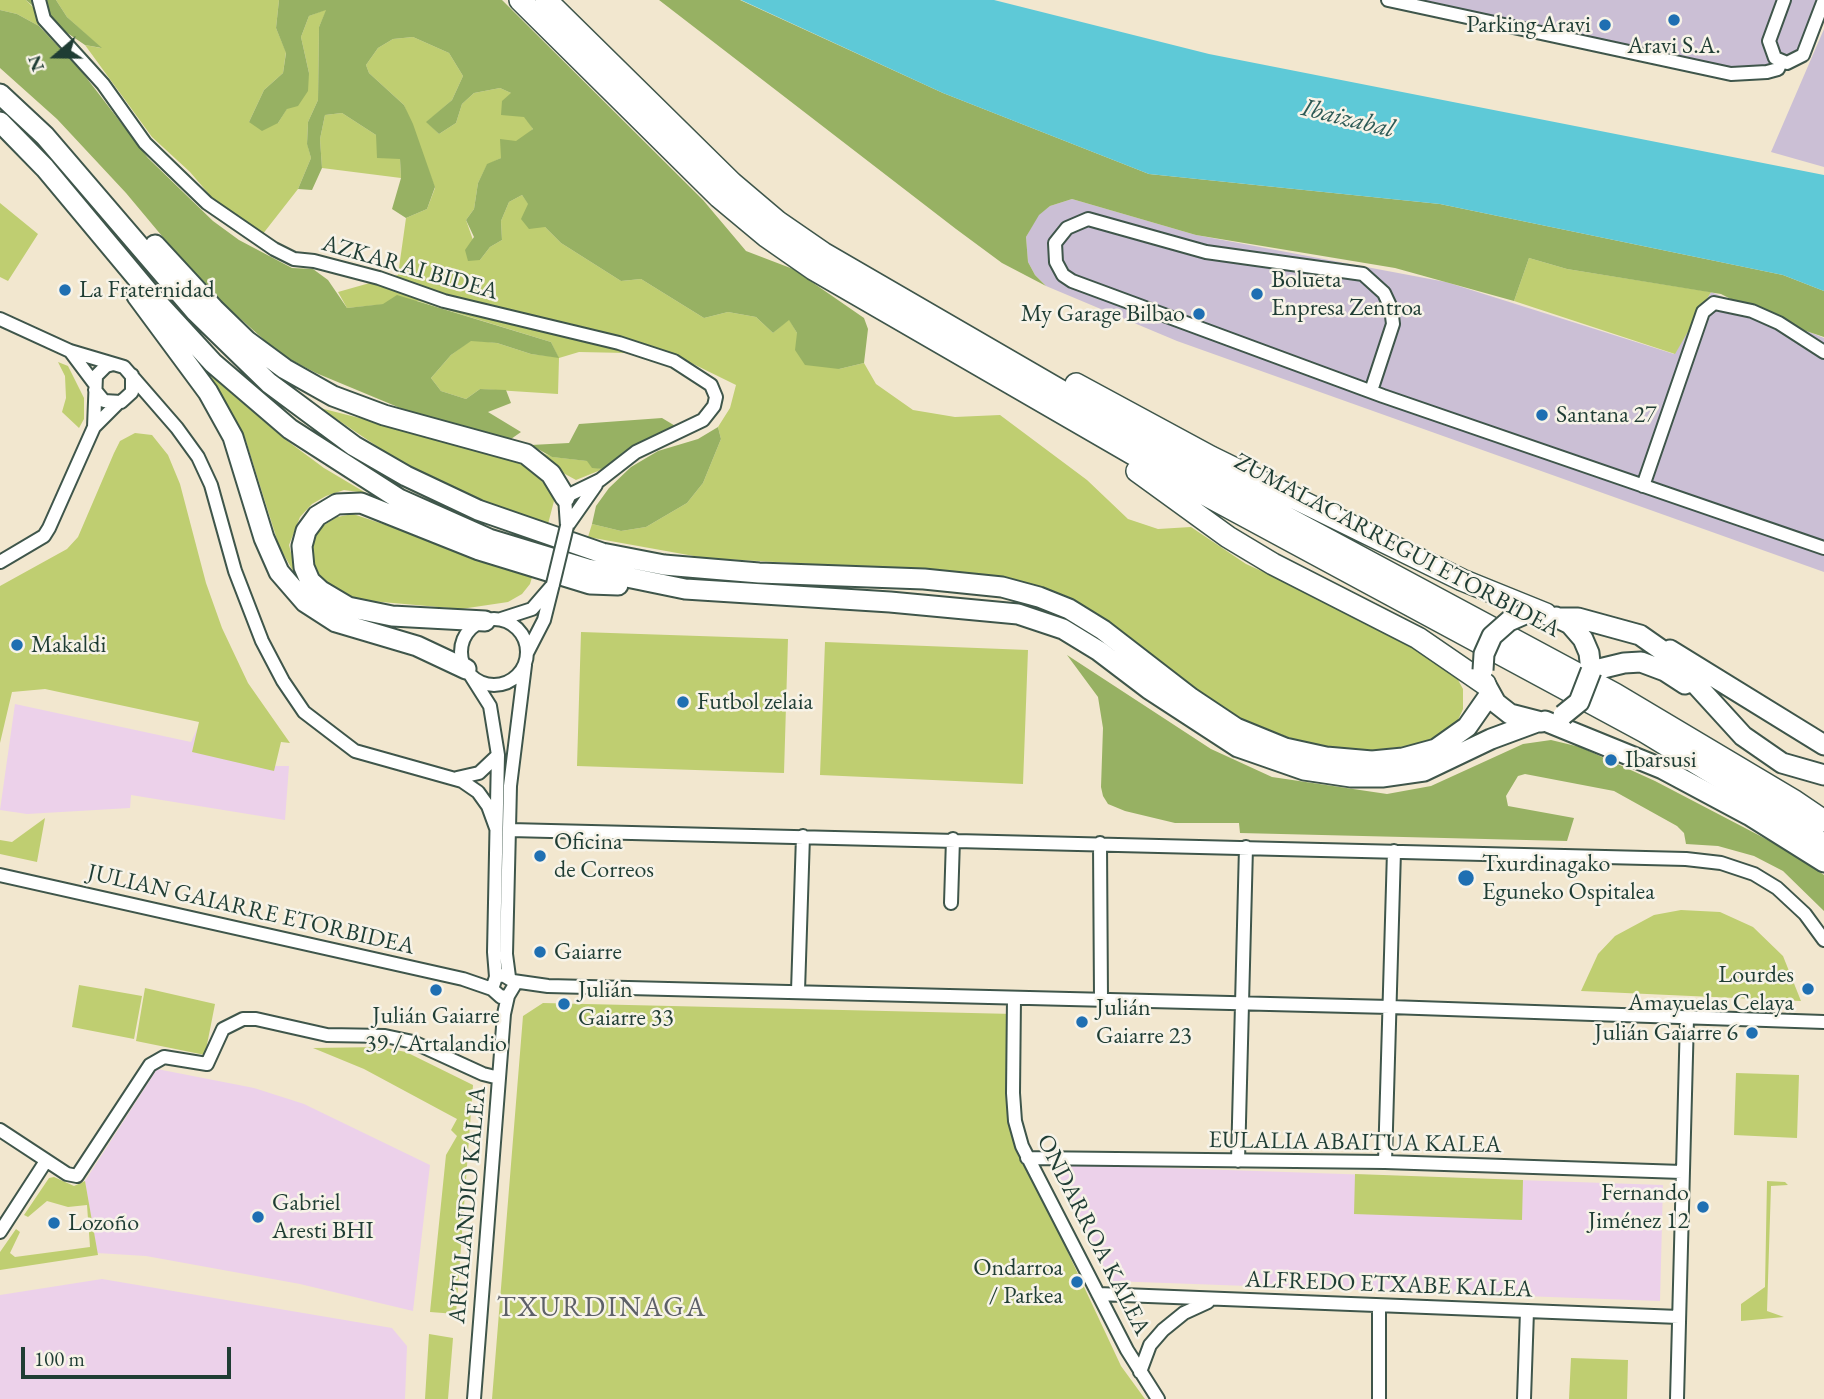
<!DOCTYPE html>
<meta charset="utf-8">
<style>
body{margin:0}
#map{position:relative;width:1824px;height:1399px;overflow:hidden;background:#f2e7cf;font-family:"EB Garamond",serif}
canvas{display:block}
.north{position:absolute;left:21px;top:21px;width:70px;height:70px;-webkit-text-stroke:5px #f7f3e8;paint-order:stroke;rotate:250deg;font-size:19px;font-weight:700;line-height:28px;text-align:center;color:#1f3d34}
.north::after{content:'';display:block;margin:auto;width:24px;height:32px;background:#1f3d34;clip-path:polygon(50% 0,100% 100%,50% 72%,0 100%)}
.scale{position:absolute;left:21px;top:1347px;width:210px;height:32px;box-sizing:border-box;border:4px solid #1f3d34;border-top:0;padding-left:9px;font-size:21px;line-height:24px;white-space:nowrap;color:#1f3d34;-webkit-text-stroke:5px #f7f3e8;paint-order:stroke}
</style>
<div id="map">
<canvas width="1824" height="1399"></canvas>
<div class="north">N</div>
<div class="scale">100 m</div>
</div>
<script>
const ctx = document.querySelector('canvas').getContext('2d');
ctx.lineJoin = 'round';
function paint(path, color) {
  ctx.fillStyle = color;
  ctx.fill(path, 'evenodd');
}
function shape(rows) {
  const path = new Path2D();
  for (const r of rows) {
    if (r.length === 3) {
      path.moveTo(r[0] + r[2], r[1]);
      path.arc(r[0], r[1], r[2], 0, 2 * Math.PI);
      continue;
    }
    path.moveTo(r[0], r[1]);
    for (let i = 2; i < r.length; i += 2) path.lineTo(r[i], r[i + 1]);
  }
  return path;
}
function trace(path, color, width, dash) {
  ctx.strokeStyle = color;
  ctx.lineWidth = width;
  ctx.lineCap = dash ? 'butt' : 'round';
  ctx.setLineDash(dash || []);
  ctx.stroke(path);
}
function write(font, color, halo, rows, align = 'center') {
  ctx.font = font + ' "EB Garamond",serif';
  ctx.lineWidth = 5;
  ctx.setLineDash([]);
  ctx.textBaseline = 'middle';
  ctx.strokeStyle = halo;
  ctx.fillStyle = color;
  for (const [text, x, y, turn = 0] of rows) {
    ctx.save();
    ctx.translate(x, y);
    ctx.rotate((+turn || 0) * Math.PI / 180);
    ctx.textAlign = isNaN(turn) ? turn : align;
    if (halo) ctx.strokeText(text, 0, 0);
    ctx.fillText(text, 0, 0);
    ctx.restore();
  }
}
paint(shape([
 [15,704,191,742,200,723,270,766,289,766,285,820,131,795,130,808,27,814,0,810],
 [157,1069,254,1088,304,1104,430,1165,413,1311,300,1284,146,1256,97,1253,85,1181],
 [1053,1164,1663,1185,1660,1301,1111,1281],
 [102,1279,392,1328,407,1346,405,1399,0,1399,0,1295]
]), '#ecd1ea');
paint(shape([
 [1388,0,1824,0,1803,55,1749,74],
 [1824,29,1824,167,1771,152],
 [1072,199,1196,235,1446,282,1674,354,1711,292,1824,338,1824,572,1177,341,1046,286,1035,275,1028,262,1026,237,1038,215,1050,206]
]), '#cbbfd5');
paint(shape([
 [0,0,26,0,35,9,39,26,17,14,0,10],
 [56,0,279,0,276,28,286,52,283,73,264,90,249,122,278,123,309,73,301,37,309,16,327,9,319,27,318,100,308,122,307,143,311,158,298,189,262,235,214,200,190,172,152,137,85,45,101,48,67,17],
 [413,37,449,53,463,76,452,100,427,122,439,134,456,123,462,104,474,93,500,88,511,93,533,129,501,158,487,165,478,183,474,209,466,220,480,260,490,247,502,240,501,221,509,202,522,195,545,227,561,243,621,281,641,279,704,318,728,312,756,317,773,333,789,319,797,333,839,369,864,363,876,384,913,410,955,417,1000,415,1087,480,1128,519,1158,529,1191,527,1246,564,1345,609,1440,660,1452,669,1463,689,1463,709,1458,720,1436,738,1418,745,1355,752,1320,748,1236,719,1064,597,1011,578,969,573,705,558,588,537,592,524,621,531,646,527,687,503,703,483,721,439,718,427,730,408,736,385,679,357,652,349,627,353,579,352,559,358,558,394,480,389,466,399,441,391,431,378,451,355,471,340,497,343,531,354,558,357,551,342,418,301,347,308,338,292,398,275,406,218,427,209,435,188,404,105,369,73,366,65,378,48,393,39],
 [342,113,376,135,400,159,401,178,322,168,320,139,325,115],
 [0,203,38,234,8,281,0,277],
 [1529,258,1567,269,1711,292,1675,354,1514,301],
 [58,362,68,366,84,398,84,419,79,428,62,412,66,398,65,376],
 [210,375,282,437,324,468,366,493,344,490,326,496,312,504,300,517,289,545,298,580,279,546,246,441],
 [320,408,521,459,551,491,554,501,548,524,493,505,405,465],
 [135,433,152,435,168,455,180,484,206,583,222,628,248,683,290,743,281,742,274,771,192,752,199,722,45,689,12,692,0,743,0,586,67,549,78,537,114,453,120,441],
 [540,452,553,457,588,461,592,467,603,469,576,480,554,468],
 [353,514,533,574,530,584,522,594,508,602,461,609,348,599,328,587,315,571,311,554,313,541,321,527,337,517],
 [581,632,788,639,784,773,577,766],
 [825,642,1028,650,1023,784,820,775],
 [45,818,37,862,0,854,0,840,12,842],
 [1681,910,1720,912,1753,927,1783,956,1801,1001,1581,991,1598,954,1615,936,1654,915],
 [79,985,142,996,134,1039,72,1027],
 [145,988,215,1004,205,1055,136,1041],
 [543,1003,1014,1014,1013,1093,1028,1167,1121,1366,1145,1399,492,1399,523,1016],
 [380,1047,406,1052,473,1085,456,1314,430,1312,446,1155,457,1136,451,1130,457,1119,364,1069,313,1048],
 [1736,1073,1799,1075,1797,1138,1734,1135],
 [1355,1174,1523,1180,1522,1220,1354,1214],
 [54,1177,74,1186,85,1181,98,1255,0,1270,0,1252,16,1229,20,1232,10,1253,15,1257,90,1247,87,1205,68,1207,47,1201,28,1217,24,1215,49,1178],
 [1767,1181,1785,1182,1788,1185,1771,1186,1767,1311,1784,1317,1741,1321,1741,1304,1765,1287],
 [429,1334,453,1338,448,1399,425,1399],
 [1571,1358,1628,1360,1627,1399,1569,1399]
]), '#bfce71');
paint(shape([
 [26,0,56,0,67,17,102,48,85,45,54,24],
 [279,0,502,0,703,200,746,251,793,269,864,318,868,329,864,363,839,369,805,365,795,350,797,333,789,320,773,333,756,317,728,312,704,318,641,279,621,281,561,243,545,227,529,229,521,219,528,204,522,195,509,202,501,221,502,240,490,247,480,260,468,261,465,250,474,237,466,220,474,209,478,183,487,164,501,158,500,139,516,141,533,129,524,117,501,115,502,101,511,93,500,88,474,93,462,104,456,123,439,134,426,122,452,100,463,76,449,53,413,37,393,39,378,48,366,65,369,73,404,105,413,124,435,187,427,209,406,218,392,209,401,178,400,159,377,158,376,135,342,113,325,115,320,139,322,168,312,190,298,189,311,158,307,144,308,122,318,100,319,27,326,10,309,16,301,37,309,73,308,91,298,106,287,109,278,123,262,131,249,122,264,90,283,73,286,53,276,28],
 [659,0,740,0,943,93,1149,174,1440,204,1783,275,1824,291,1824,337,1770,319,1721,294,1567,269,1529,258,1514,301,1395,268,1196,235,1072,199,1050,206,1039,215,1026,237,1028,262,1035,275,1046,286,1002,263,956,229],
 [0,10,17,14,39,26,82,72,148,158,213,221,239,240,292,268,313,269,328,280,347,308,383,304,397,295,551,342,559,358,531,354,497,343,471,341,451,355,431,378,441,391,466,399,480,389,506,390,511,403,488,412,521,432,511,439,405,410,316,373,280,354,225,305,182,260,126,193,57,119,0,68],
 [662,418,677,427,625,451,603,469,592,468,587,461,552,457,531,445,569,443,579,424],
 [718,427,721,439,703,483,687,503,646,527,621,531,592,524,596,506,609,488,631,467,658,451,698,439],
 [1067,655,1211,749,1272,777,1387,794,1431,786,1523,744,1551,740,1580,747,1655,781,1789,851,1824,875,1824,911,1783,871,1754,856,1718,846,1686,844,1684,833,1677,826,1614,791,1525,774,1518,776,1506,796,1508,806,1574,818,1567,841,1240,833,1239,823,1175,823,1125,811,1108,804,1103,796,1101,787,1103,728,1098,697]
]), '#97b163');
paint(shape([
 [741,0,994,0,1209,54,1824,175,1824,291,1783,275,1440,204,1149,174,943,93]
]), '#5ec9d7');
const minor = shape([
 [39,0,44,19,103,84,145,143,207,203,274,249,294,259,314,261,379,278,444,301,619,343,674,361,711,385,716,397,714,406,703,420,636,452,600,480,565,497,567,526],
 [1388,0,1731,74,1767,72,1778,69,1781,62],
 [1784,0,1769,41,1775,58,1787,63,1803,55,1824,0],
 [0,319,70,351,124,367,177,428,198,457,211,485,235,571,262,641,283,681,304,712,355,751,462,781,478,792,488,806,496,828],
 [70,351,94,383],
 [95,390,104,401,121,402,132,392,132,375],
 [1371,391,1393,324,1391,308,1384,293,1363,274,1206,252,1088,219,1067,228,1055,243,1056,262,1063,275,1072,281,1383,396,1824,548],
 [94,427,118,403],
 [1643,486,1703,312,1714,303,1752,311,1779,323,1824,352],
 [568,525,596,485],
 [0,562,44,536,49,528,94,427,96,376,106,366,113,364],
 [501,619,532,609,551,587],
 [494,652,33],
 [527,653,544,620,553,584],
 [471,676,490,706,498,755,494,952,496,977],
 [457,778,479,773,498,755],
 [510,830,1686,859,1721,863,1754,874,1777,888,1805,914,1824,940],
 [1100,843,1101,999],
 [0,875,463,979,492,989,501,997,508,996],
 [951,903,953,839],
 [509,977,506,954,510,786,525,665],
 [513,981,548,986,1390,1007,1824,1022],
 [798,991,803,836],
 [1014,998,1013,1093,1015,1121,1022,1146,1127,1350,1158,1399],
 [0,1130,67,1174,77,1176,150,1065,164,1057,207,1064,223,1029,243,1019,256,1019,327,1035,385,1036,413,1042,483,1074,499,1078],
 [1027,1158,1385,1162,1682,1172],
 [1238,1161,1246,847],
 [1385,1162,1394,851],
 [0,1232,46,1161],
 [1098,1294,1679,1317],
 [1140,1372,1150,1345,1163,1330,1184,1313,1208,1302],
 [474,1399,504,1014,508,996,514,986,513,981,503,975,496,977,492,989],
 [1379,1399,1379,1306],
 [1524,1399,1527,1311],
 [1677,1399,1687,1018]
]);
const primary = shape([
 [0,94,45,136,196,312,269,383,354,446,406,476,478,510,602,553,664,565,759,573,924,579,1002,587,1039,597,1069,609,1103,630,1191,698,1236,728,1285,748,1326,757,1372,761,1403,758,1436,749,1467,727,1490,694],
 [0,122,45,168,156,301,213,363,290,429,399,499,489,539,588,569,685,589,890,602,1018,614,1063,629,1099,651,1149,689,1238,747,1304,770,1351,777,1382,777,1424,771,1491,739,1537,722],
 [155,245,214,309,247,341,285,369,333,396,384,415,526,454,551,474,565,497],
 [137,296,208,392,233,437,264,538,279,572,305,602,336,622,417,646,466,669],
 [1556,617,1570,624,1583,639,1589,653,1591,671,1624,663,1641,662,1665,671,1685,684],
 [1559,618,1578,618,1640,635,1670,656,1743,736,1782,763,1824,775],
 [485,621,392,616,348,607,321,591,310,581,304,567,302,546,306,531,317,516,337,504,361,503,479,550,590,584,618,585],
 [1670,650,1824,745],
 [1486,685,1496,703,1510,714,1541,722],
 [1545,721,1663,769,1749,815,1824,862]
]);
const trunk = shape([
 [520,0,719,197,767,237,813,269,1178,480,1645,732,1767,806,1824,845],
 [546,0,732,183,778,222,823,253,1187,464,1615,694,1793,800,1824,821],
 [1076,384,1211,457,1462,580,1546,614],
 [1137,471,1228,537,1273,564,1418,638,1485,684]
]);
trace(minor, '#3f564b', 16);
trace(primary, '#3f564b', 23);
trace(trunk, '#3f564b', 24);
trace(minor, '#fff', 12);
trace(primary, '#fff', 19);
trace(trunk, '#fff', 21);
const minorBridge = shape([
 [553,584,567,526]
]);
const primaryBridge = shape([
 [1483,670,1484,654,1492,636,1509,621,1525,614],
 [1563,715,1579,702,1591,671]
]);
trace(minorBridge, '#3f564b', 16, []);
trace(primaryBridge, '#3f564b', 23, []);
trace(minorBridge, '#fff', 12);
trace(primaryBridge, '#fff', 19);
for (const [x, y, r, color] of [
 [1674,20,7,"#1f6fb2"],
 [1605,25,7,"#1f6fb2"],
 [65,290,7,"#1f6fb2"],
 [1257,294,7,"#1f6fb2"],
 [1199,314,7,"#1f6fb2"],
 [1542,415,7,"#1f6fb2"],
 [17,645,7,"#1f6fb2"],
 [683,702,7,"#1f6fb2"],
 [1611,760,7,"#1f6fb2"],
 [540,856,7,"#1f6fb2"],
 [1466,878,9,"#1f6fb2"],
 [540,952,7,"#1f6fb2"],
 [1808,989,7,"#1f6fb2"],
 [436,990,7,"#1f6fb2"],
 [564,1004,7,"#1f6fb2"],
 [1082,1022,7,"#1f6fb2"],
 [1752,1033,7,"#1f6fb2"],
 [1703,1207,7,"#1f6fb2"],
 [258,1217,7,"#1f6fb2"],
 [54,1223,7,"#1f6fb2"],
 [1077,1282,7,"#1f6fb2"]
]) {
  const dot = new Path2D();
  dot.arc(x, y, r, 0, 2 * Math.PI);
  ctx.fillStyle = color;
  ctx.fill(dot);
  trace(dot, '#f7f3e8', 2.5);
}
write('24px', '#1f3d34', '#f7f3e8', [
 ["Parking Aravi",1591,25,"right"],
 ["Aravi S.A.",1674,46,"center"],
 ["Bolueta",1271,280],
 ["Enpresa Zentroa",1271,308],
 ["La Fraternidad",79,290],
 ["My Garage Bilbao",1185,314,"right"],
 ["Santana 27",1556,415],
 ["Makaldi",31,645],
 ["Futbol zelaia",697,702],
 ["Ibarsusi",1625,760],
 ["Oficina",554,842],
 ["de Correos",554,870],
 ["Txurdinagako",1482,864],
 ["Eguneko Ospitalea",1482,892],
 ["Gaiarre",554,952],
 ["Lourdes",1794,975,"right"],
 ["Amayuelas Celaya",1794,1003,"right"],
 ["Julián",578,990],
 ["Gaiarre 33",578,1018],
 ["Julián",1096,1008],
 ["Gaiarre 23",1096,1036],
 ["Julián Gaiarre",436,1016,"center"],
 ["39 / Artalandio",436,1044,"center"],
 ["Julián Gaiarre 6",1738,1033,"right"],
 ["Fernando",1689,1193,"right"],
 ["Jiménez 12",1689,1221,"right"],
 ["Gabriel",272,1203],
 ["Aresti BHI",272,1231],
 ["Lozoño",68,1223],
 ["Ondarroa",1063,1268,"right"],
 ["/ Parkea",1063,1296,"right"]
], 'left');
write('24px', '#1f3d34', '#f7f3e8', [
 ["AZKARAI BIDEA",410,268,16],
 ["ZUMALACARREGUI ETORBIDEA",1397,546,28],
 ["JULIAN GAIARRE ETORBIDEA",251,910,13],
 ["EULALIA ABAITUA KALEA",1355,1143,1],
 ["ARTALANDIO KALEA",468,1205,-85],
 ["ONDARROA KALEA",1093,1235,63],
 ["ALFREDO ETXABE KALEA",1389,1285,2]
]);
write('italic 26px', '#2c5955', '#f7f3e8', [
 ["Ibaizabal",1348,119,14]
]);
ctx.letterSpacing = '2px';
write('28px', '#5d6068', '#f7f3e8', [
 ["TXURDINAGA",602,1308]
]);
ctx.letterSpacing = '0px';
</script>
